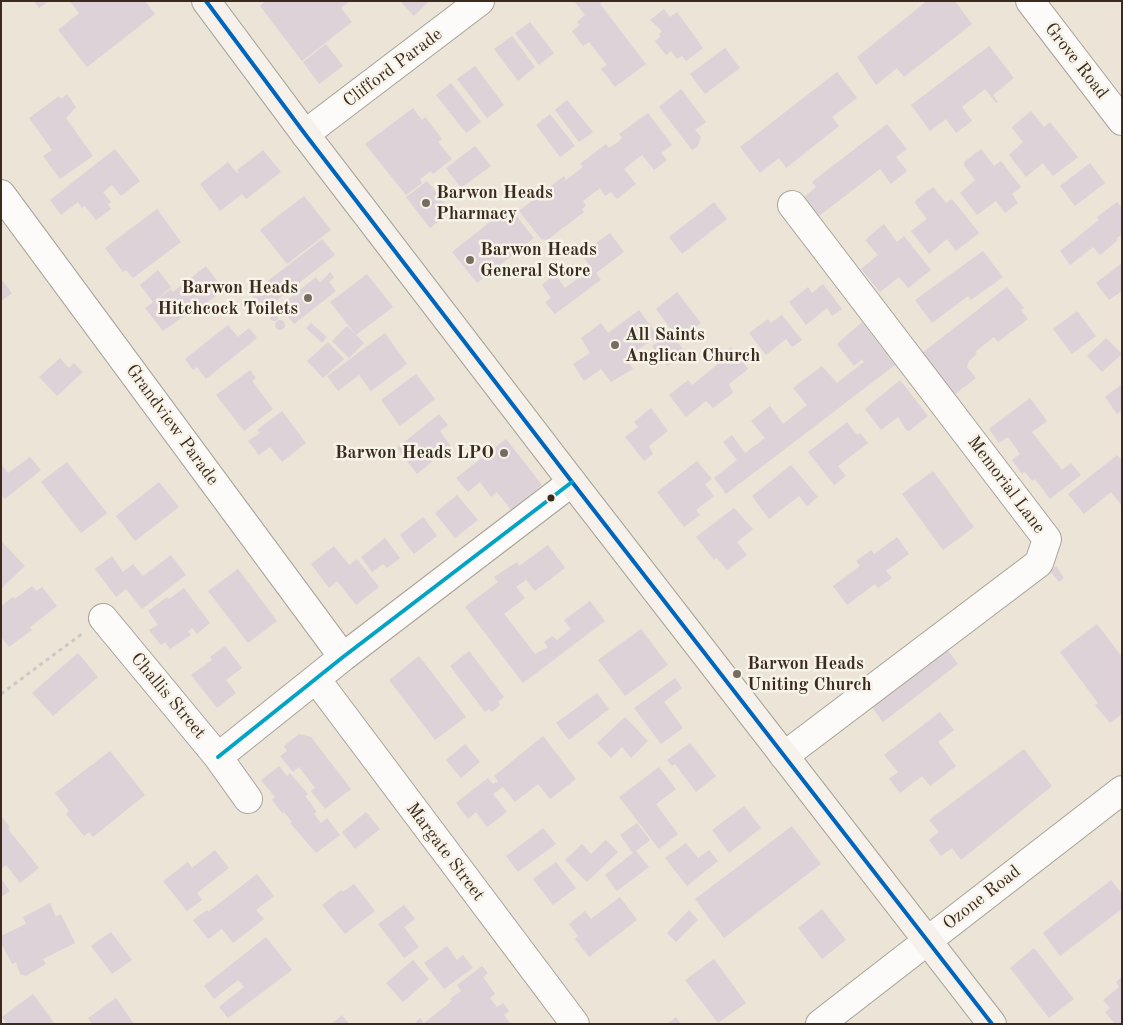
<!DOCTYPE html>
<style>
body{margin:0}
#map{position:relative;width:1123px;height:1025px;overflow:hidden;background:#ebe4d7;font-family:"Old Standard TT",serif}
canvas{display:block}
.frame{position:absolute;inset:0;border:2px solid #3b2a1e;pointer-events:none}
</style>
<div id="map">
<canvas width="1123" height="1025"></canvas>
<div class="frame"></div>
</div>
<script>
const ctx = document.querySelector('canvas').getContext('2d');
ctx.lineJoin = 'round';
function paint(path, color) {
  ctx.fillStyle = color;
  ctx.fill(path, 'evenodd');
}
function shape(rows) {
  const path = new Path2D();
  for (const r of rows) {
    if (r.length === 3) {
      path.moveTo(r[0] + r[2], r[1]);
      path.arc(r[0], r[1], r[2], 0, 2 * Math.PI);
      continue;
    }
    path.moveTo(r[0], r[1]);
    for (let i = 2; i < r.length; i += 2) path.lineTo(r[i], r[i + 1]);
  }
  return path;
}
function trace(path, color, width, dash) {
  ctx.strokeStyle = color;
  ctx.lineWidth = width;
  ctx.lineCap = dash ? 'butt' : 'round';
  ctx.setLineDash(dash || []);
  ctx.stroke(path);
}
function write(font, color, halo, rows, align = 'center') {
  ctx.font = font + ' "Old Standard TT",serif';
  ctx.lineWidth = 5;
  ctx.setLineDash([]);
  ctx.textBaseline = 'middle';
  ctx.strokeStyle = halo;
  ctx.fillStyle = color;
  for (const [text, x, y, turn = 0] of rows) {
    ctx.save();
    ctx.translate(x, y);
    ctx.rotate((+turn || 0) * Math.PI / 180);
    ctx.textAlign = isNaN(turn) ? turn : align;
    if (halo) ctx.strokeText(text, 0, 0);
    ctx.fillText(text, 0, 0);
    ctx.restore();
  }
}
paint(shape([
 [34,1,49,1,39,8],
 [70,1,145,1,155,14,87,67,58,30,79,13],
 [266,1,350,1,341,8,352,22,302,61,260,6],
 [400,1,429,1,414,16],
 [574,1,603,1,600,4,646,64,615,87,601,69,607,65,589,42,583,46,572,31,580,25,577,22,585,15],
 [927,1,955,1,972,24,904,77,897,68,876,85,857,57],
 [664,9,670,17,677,12,703,48,686,61,682,56,677,59,671,51,666,55,655,41,660,37,659,34,662,31,650,20],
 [530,22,554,53,539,65,515,33],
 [512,36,535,67,518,81,494,49],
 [326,44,343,66,319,84,303,62],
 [989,46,1014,78,993,95,998,102,996,103,985,89,962,107,972,121,956,133,946,119,930,131,911,105],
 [725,48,740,68,705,94,690,74],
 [475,66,504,105,487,118,457,79],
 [837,72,857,98,832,117,839,126,786,168,779,158,760,173,740,147],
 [451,83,481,122,466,133,436,95],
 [681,89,706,122,695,130,701,137,698,146,692,150,659,107],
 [67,94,76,107,66,118,93,156,60,179,43,156,52,150,29,118,59,96,61,99],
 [567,100,593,132,579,142,555,110],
 [413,108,422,120,425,117,442,139,438,142,452,159,433,174,431,171,420,179,422,183,406,195,365,144],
 [1031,111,1044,127,1050,122,1078,157,1053,176,1043,163,1026,177,1009,155,1023,142,1012,128,1013,126],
 [648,113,672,145,661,153,667,160,654,170,642,155,624,169,636,184,617,199,611,192,605,196,600,188,583,201,586,206,582,209,584,212,546,241,544,239,542,240,519,211,564,176,566,180,583,167,580,164,606,144,609,148,618,142,622,138,619,134],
 [550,114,575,146,560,157,536,125],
 [887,124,907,149,896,157,907,171,891,184,880,169,815,219,801,200,816,187,812,182],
 [475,146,491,166,461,188,446,168],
 [115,149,140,181,121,196,112,185,103,192,111,202,108,204,111,209,96,220,85,206,82,208,78,202,61,215,50,200],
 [981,149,994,166,1001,161,1021,187,1012,194,1018,203,1005,213,996,201,977,215,960,193,975,180,964,165,964,162],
 [263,150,281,172,246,199,242,194,220,211,200,184,228,162,237,173,239,172,237,170],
 [1090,163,1105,183,1075,206,1060,186],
 [427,181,451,211,430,228,406,197],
 [933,187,946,203,952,199,979,233,956,251,947,239,929,254,911,231,927,219,915,203,916,200],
 [304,196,331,230,287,264,260,230],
 [714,202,727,219,682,254,669,237],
 [1117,202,1122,208,1122,234,1116,239,1118,240,1100,255,1093,247,1070,265,1060,251,1099,220,1097,217],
 [509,207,534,238,477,283,452,252],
 [157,209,181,242,133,278,126,270,123,272,105,248],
 [884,224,897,242,904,236,931,270,908,288,899,277,880,292,861,269,878,255,866,241,867,238],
 [610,233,624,252,596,273,601,280,555,314,545,302,551,298,542,285,555,274,565,288,592,268,581,254],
 [322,239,335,255,264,310,251,294],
 [983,251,1003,277,971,300,968,296,932,323,915,300],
 [1122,263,1122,291,1109,300,1096,283],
 [206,266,218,282,216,284,222,291,197,310,191,302,184,308,188,313,163,331,145,308,171,289,173,292],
 [158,270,171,287,153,302,140,285],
 [330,272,334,277,329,282,336,291,294,324,280,306,316,277,320,283],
 [367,274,393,307,356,335,330,302],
 [1,279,12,293,1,301],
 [823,284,842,309,832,316,827,308,806,325,789,302,808,287,812,293],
 [1007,287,1024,308,1021,310,1028,319,998,342,994,337,975,352,977,354,969,361,967,367,976,378,954,395,922,353],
 [677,292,701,323,679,340,656,309],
 [639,310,658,336,626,358,633,369,611,382,601,369,584,381,573,364,590,353,581,338,601,323,608,333],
 [1077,311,1096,336,1072,354,1053,329],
 [274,317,4],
 [782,315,802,340,792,347,786,339,766,355,749,333,768,319,771,323],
 [280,325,5],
 [862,322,895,365,726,494,714,478,737,460,723,442,732,435,745,453,765,438,751,421,770,406,783,424,807,405,793,388,822,366,837,383,864,362,862,359,854,366,837,344],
 [311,323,327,337,322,343,306,328],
 [228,325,238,337,249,328,257,338,206,379,197,367,193,370,185,359],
 [347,326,364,343,349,358,332,341],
 [385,333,407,364,371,391,359,375,338,391,327,376],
 [671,333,685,352,667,366,652,346],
 [1106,338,1122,354,1102,372,1087,356],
 [328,342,344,359,323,378,307,361],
 [731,347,748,369,729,384,733,393,713,408,706,401,686,417,669,395,688,380,692,385,717,365,714,360],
 [60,358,69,368,74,363,83,372,57,396,39,377],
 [250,370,256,378,252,381,273,409,244,431,216,395],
 [416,374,435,399,400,426,381,400],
 [900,380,928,416,909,431,906,430,898,417,881,430,865,409],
 [1122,384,1122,410,1117,414,1105,397],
 [1030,398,1047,421,1032,432,1062,470,1071,463,1081,475,1050,499,1035,479,1032,481,1025,472,1022,474,1015,464,1012,460,1020,454,1008,437,999,443,989,429],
 [651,408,668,431,649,446,653,454,644,461,625,437,638,427,634,422],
 [282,411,306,443,282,462,270,447,259,455,248,441,260,433,257,430],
 [439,414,448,425,440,431,451,446,417,474,397,448],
 [847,422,857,435,860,433,868,443,838,466,846,476,834,485,808,452],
 [506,439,542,485,511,510,497,492,491,497,480,482,468,492,456,478],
 [1117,455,1122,461,1122,506,1111,492,1084,514,1068,494],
 [30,457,41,470,5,499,1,495,1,464,8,473],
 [697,461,712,479,705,484,714,496,696,510,700,515,684,527,657,492],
 [67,462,107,513,81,533,41,482],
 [791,465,818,497,807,506,799,496,769,519,752,496],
 [933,471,974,527,943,550,902,494],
 [159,482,179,507,135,541,116,516],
 [457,495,478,520,455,538,435,513],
 [734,508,753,529,737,542,747,555,727,570,717,558,714,560,696,537],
 [423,517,437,536,414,554,400,535],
 [897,537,909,554,886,571,892,578,878,588,875,584,847,605,833,586,860,566,856,561,871,550,874,554],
 [385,538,400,558,387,568,383,564,372,572,361,557],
 [1,541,25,566,1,589],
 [548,545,565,568,535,591,526,580,516,587,525,598,504,614,505,615,535,654,548,647,544,642,552,636,557,640,571,629,564,620,590,601,605,621,523,683,465,607,498,582,494,577,497,575,517,562,519,566],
 [334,546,349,565,357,559,379,587,356,605,337,581,329,588,311,564],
 [171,555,186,575,142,609,126,589,116,597,95,569,112,556,123,572,133,564,143,576],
 [1056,566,1064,578,1059,582,1050,571],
 [238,569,277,621,248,643,208,591],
 [32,586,36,591,42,587,57,606,30,627,32,630,9,647,1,637,1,606,13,597,15,599],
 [184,588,210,623,197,634,192,628,188,631,191,635,170,649,165,642,161,645,149,630,158,625,148,611,167,597,169,599],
 [1097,624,1122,657,1122,714,1110,723,1095,705,1098,703,1060,652],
 [641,629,668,665,625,696,598,660],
 [940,640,958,664,883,722,865,698],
 [225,646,242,668,226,680,236,693,217,708,191,675,212,660,210,657],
 [469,651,504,697,498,702,500,705,492,712,489,709,485,712,450,666],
 [78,653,98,677,53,716,32,693],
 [419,656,466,717,435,740,389,680],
 [675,678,682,688,664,702,683,728,661,744,634,708],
 [597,693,609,709,569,740,556,723],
 [940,712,954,730,938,742,956,766,930,786,922,776,900,793,889,779,898,772,884,755],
 [625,717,648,741,631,758,622,747,611,758,597,743],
 [299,734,311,737,351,789,325,809,311,791,315,788,299,767,293,772,280,756,287,751,284,746],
 [543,736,576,779,550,799,538,784,515,802,503,787,493,794,507,812,487,827,476,812,468,819,456,803,488,778,493,784,498,781,494,776],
 [690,743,716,776,696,792,675,764,672,766,667,760],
 [465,744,480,762,461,778,446,760],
 [1024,749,1052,786,961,860,952,848,941,856,929,840,939,832,929,820],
 [110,751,145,795,93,837,89,832,84,836,66,814,69,811,55,793],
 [279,766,287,776,290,773,308,794,305,796,317,812,314,814,321,823,327,818,340,835,316,853,290,823,292,822,284,812,283,814,272,800,275,797,261,780],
 [659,767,676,789,656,804,678,834,659,849,619,797],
 [744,806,761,828,729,853,712,830],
 [366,812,380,829,355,849,342,832],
 [1,816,10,827,8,829,39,868,20,883,6,865,1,869],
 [637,823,650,840,636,851,649,867,617,891,605,875,633,853,620,835],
 [792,826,821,864,724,938,695,899],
 [543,828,556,844,518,872,506,856],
 [606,840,618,852,587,882,565,860,582,844,591,854],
 [686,843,698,858,709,850,718,861,687,886,665,858],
 [215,850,229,868,197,893,202,900,187,911,163,881,188,862,192,868],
 [556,862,576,888,553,905,533,879],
 [257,874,274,896,256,910,264,919,233,943,222,929,208,939,193,920,207,910,208,912],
 [1,879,10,891,1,897],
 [1111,880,1122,894,1122,909,1060,956,1043,933],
 [354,884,375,911,345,934,322,905,341,890,343,892],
 [620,897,637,920,589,957,575,939,578,936,569,924,585,911,591,919],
 [50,903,56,917,61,914,75,943,43,959,46,964,26,976,20,974,16,962,12,964,1,943,1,936,26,924,23,917],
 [404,905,415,919,404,927,419,947,404,958,378,924],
 [822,909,846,940,822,959,798,928],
 [689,910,698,920,676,942,667,933],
 [111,932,132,960,112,974,91,946],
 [266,937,292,970,228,1018,219,1007,244,987,238,980,214,999,204,986],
 [447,946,457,960,463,955,473,968,444,989,424,963],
 [1034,948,1074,999,1049,1018,1010,968],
 [714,959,746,1003,718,1023,685,980],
 [413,960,429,979,403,1002,386,983],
 [482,966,488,973,483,977,495,994,490,998,497,1007,503,1003,509,1011,504,1015,511,1024,414,1024,420,1018,424,1023,452,1001,450,999,461,991,457,985],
 [1122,977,1122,1024,1115,1024,1105,1012,1110,1008,1103,1000,1119,987,1116,982],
 [33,994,55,1024,7,1024,2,1017],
 [116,998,134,1024,92,1024,88,1018],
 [342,1015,349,1024,331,1024],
 [676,1017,681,1024,667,1024]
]), '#dcd2d8');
const street = shape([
 [1030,1,1122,121],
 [305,134,480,1],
 [1,194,343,657],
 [103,618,218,757,248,799],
 [316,679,575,1024],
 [784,756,1039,563,1047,539,792,205],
 [218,757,343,657,572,482],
 [820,1024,1122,790]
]);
const secondary = shape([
 [206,1,305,134,572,482,992,1024]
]);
trace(street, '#a8a299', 30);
trace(secondary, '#a8a299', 30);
trace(shape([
 [1,694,83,633]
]), '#ccc9c5', 3, [4, 4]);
trace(street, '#fcfbf9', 28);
trace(secondary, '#f6f2eb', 28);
trace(shape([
 [206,1,305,134,572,482,992,1024]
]), '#0065bd', 4);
trace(shape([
 [218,757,343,657,572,482]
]), '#03a3c5', 4);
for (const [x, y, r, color] of [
 [426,203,5,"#796b5f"],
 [470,260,5,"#796b5f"],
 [308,298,5,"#796b5f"],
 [615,345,5,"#796b5f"],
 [504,453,5,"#796b5f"],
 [551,498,4.5,"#3b2a1e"],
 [737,674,5,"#796b5f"]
]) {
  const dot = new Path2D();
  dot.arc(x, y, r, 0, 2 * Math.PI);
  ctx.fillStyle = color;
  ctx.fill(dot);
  trace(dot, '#f7f3e8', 2);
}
write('18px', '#3b2a1e', '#f7f3e8', [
 ["Grove Road",1076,61,52],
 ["Clifford Parade",393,68,-37],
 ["Grandview Parade",172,425,54],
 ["Memorial Lane",1006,485,53],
 ["Challis Street",168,696,50],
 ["Margate Street",445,852,53],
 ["Ozone Road",982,898,-38]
]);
write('bold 18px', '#3b2a1e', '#f7f3e8', [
 ["Barwon Heads",436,193],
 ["Pharmacy",436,214],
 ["Barwon Heads",480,250],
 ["General Store",480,271],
 ["Barwon Heads",298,288,"right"],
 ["Hitchcock Toilets",298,309,"right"],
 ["All Saints",625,335],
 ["Anglican Church",625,356],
 ["Barwon Heads LPO",494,453,"right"],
 ["Barwon Heads",747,664],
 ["Uniting Church",747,685]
], 'left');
</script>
